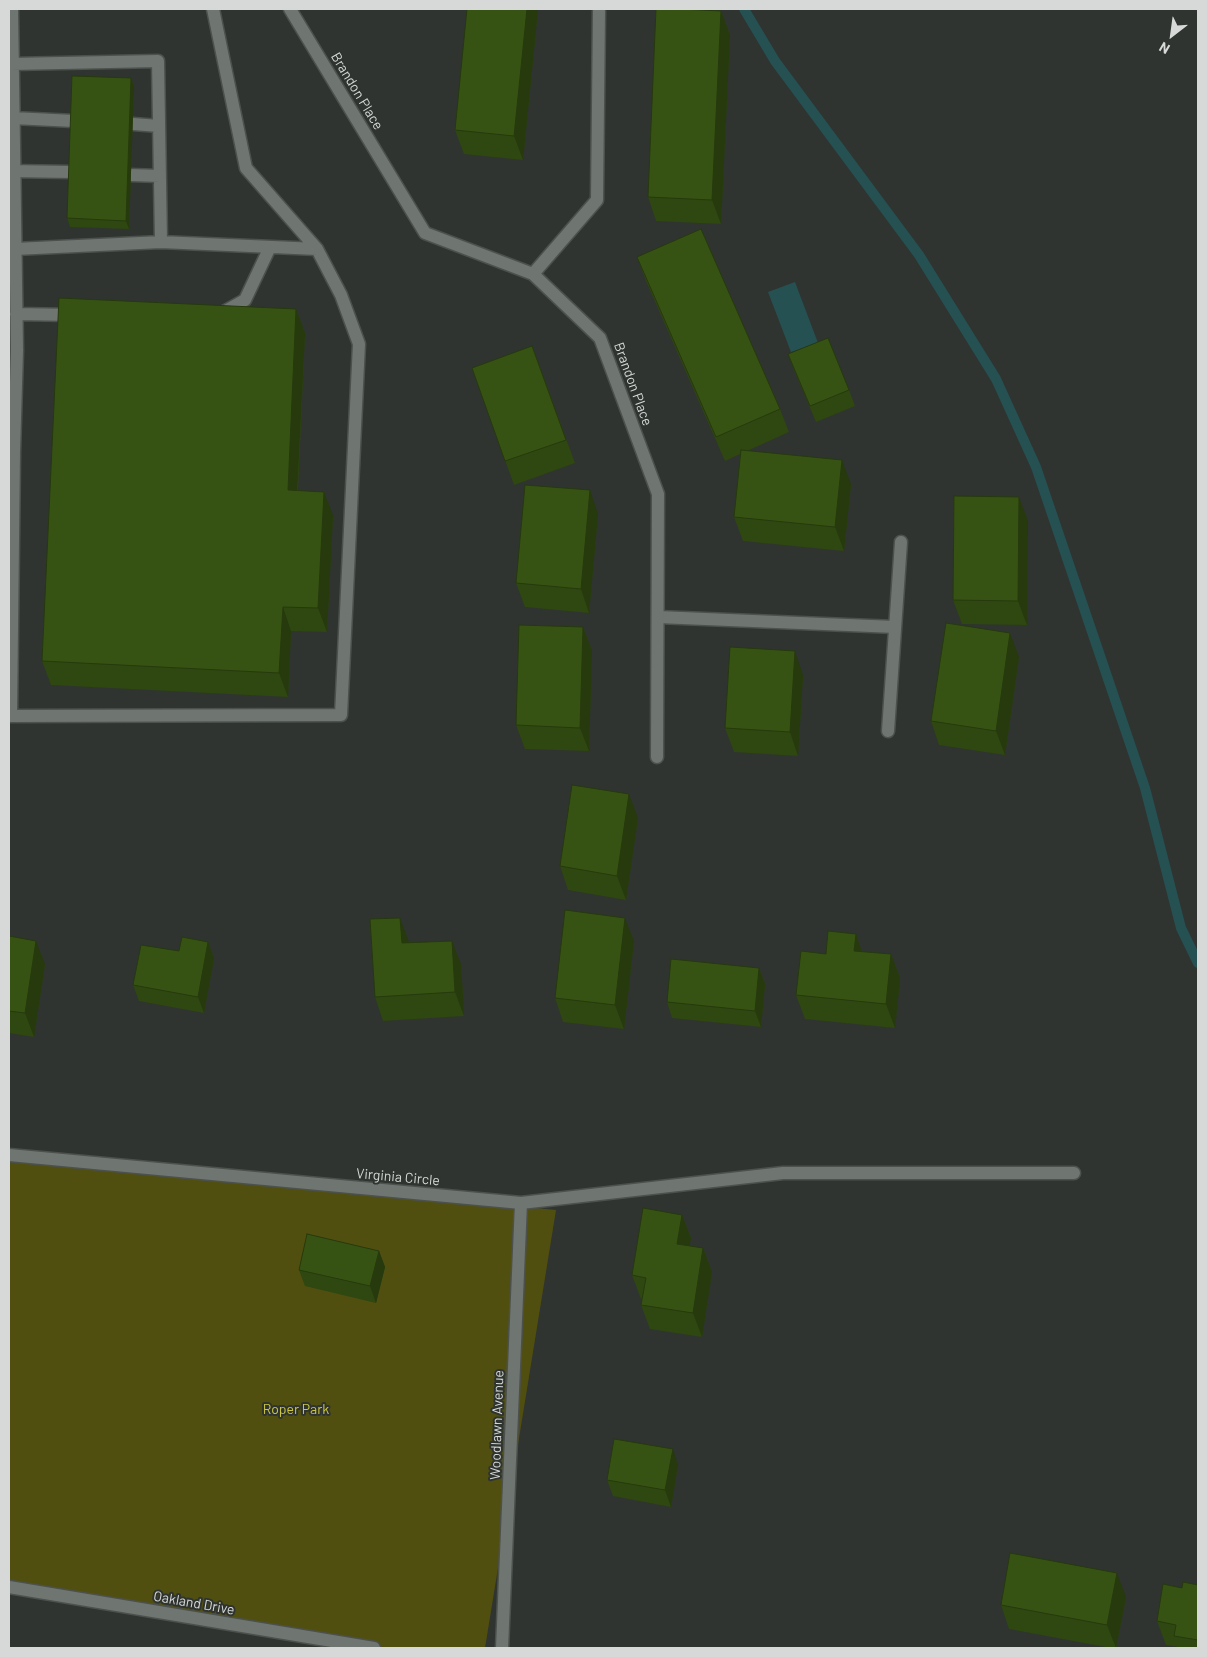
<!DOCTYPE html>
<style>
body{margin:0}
#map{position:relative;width:1207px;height:1657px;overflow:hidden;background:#2f3430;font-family:Barlow,sans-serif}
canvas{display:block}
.frame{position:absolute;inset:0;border:10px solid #d6d9d7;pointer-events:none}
.north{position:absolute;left:1147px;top:10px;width:50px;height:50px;-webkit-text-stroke:4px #2f3430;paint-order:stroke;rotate:210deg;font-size:14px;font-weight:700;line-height:20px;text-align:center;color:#d6d9d7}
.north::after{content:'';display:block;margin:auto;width:18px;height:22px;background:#d6d9d7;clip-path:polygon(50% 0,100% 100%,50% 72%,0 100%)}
</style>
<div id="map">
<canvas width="1207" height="1657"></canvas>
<div class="frame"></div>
<div class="north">N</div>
</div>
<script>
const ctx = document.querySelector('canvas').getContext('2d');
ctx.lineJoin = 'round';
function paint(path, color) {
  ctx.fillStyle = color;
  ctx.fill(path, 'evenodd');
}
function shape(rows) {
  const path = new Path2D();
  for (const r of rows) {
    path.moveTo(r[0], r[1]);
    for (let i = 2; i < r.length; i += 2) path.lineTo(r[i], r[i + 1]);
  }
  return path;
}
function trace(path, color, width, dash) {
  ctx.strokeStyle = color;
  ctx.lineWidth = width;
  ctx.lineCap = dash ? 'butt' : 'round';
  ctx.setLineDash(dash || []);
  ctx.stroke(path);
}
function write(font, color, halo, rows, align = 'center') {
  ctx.font = font + ' Barlow,sans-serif';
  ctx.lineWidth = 4;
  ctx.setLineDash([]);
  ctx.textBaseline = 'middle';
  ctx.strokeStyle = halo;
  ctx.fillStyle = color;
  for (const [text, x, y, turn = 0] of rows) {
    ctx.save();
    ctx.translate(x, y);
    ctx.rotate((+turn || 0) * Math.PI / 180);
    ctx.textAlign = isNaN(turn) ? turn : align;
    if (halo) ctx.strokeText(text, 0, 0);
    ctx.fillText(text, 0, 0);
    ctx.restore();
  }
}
paint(shape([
 [9,1156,556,1210,485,1648,367,1648,9,1587]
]), '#514f0f');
paint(shape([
 [795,282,818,343,791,352,768,292]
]), '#265153');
trace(shape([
 [744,9,775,61,919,255,996,379,1036,467,1145,788,1181,928,1198,963]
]), '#265153', 10);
const lane = shape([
 [12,64,158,61,161,242],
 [13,118,74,121],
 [133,124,159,126],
 [9,171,72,172],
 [130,175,160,176],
 [15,249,161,242,317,249],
 [533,274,597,200,599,11],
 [16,314,74,315],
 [220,314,245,300,270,247],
 [658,617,895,627],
 [9,716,341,715,359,344,341,295,317,249,246,168,213,9],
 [11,716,14,452,17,350,12,9],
 [888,731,901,542]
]);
const street = shape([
 [290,9,425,233,533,274,600,338,658,494,657,757],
 [9,1155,521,1203,783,1173,1074,1173],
 [9,1587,374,1648],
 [502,1648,521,1203]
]);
trace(lane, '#4c514d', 15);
trace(street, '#4c514d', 15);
trace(lane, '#6f7571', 12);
trace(street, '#6f7571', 12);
paint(shape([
 [538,9,523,160,464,154,455,130],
 [721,11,730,35,721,224,656,221,648,197],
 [131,78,134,87,129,229,70,227,67,218],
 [637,257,780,409,789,432,747,451,851,484,844,551,743,541,734,517,740,454,725,461,646,281],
 [296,309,305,333,298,490,333,515,327,632,291,631,288,697,51,685,42,661],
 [532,346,575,463,514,485,472,368],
 [788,354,849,390,855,406,816,422,794,370],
 [598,514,589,613,525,607,516,583],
 [1028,521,1027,625,962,624,953,600],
 [583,627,592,651,589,751,525,749,516,725],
 [1019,657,1005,755,939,745,931,721],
 [803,675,798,756,734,752,725,728],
 [638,818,626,900,568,890,560,866],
 [856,934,862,952,891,954,900,978,895,1028,805,1019,796,995,826,954],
 [9,936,45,964,34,1037,9,1033],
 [634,941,624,1029,563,1022,555,998],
 [208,942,214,958,204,1013,139,1001,133,985,179,951],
 [409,942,409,943,461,964,464,1016,383,1021,375,997],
 [759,968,765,984,761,1027,672,1018,667,1002],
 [682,1215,691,1238,689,1246,703,1248,712,1272,702,1337,650,1329,641,1305,642,1299,641,1299,632,1275],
 [379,1251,385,1267,376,1303,305,1286,299,1270],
 [678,1465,671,1507,613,1496,607,1480],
 [1198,1585,1198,1648,1179,1648,1178,1647,1166,1645,1157,1621,1182,1588],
 [1126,1597,1116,1648,1111,1648,1009,1629,1001,1605]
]), '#2f4710');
paint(shape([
 [527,9,538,9,523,160,514,136],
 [721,11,730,35,721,224,712,200],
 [131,78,134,87,129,229,126,221],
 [296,309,305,333,296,514,288,490],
 [842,460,851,484,844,551,835,527],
 [590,490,598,514,589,613,581,589],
 [324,492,333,515,327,632,318,608],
 [1019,497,1028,521,1027,625,1018,601],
 [283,607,291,631,288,697,279,673],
 [583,627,592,651,589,751,580,728],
 [1010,633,1019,657,1005,755,996,731],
 [795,651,803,675,798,756,790,732],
 [629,794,638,818,626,900,617,876],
 [400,918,409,942,411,967,402,943],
 [625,918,634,941,624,1029,615,1005],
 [856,934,864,958,854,951],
 [36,941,45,964,34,1037,25,1013],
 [452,941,461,964,464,1016,455,992],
 [208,942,214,958,204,1013,198,997],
 [891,954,900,978,895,1028,886,1004],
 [759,968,765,984,761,1027,755,1011],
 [682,1215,691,1238,686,1268,677,1244],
 [703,1248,712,1272,702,1337,693,1313],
 [379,1251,385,1267,376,1303,370,1286],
 [673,1449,678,1465,671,1507,665,1490],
 [1117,1573,1126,1597,1116,1648,1107,1625]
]), '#263a0d');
const building = shape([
 [467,9,527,9,514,136,455,130,467,9],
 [656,9,680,9,721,11,712,200,648,197,656,9],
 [72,76,131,78,126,221,67,218,72,76],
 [701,229,780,409,716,437,637,257,701,229],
 [59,298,296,309,288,490,324,492,318,608,283,607,279,673,42,661,59,298],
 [828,338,849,390,810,406,788,354,828,338],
 [532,346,566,440,505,461,472,368,532,346],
 [741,450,842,460,835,527,734,517,741,450],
 [525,485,590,490,581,589,516,583,525,485],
 [954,496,1019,497,1018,601,953,600,954,496],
 [946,623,1010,633,996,731,931,721,946,623],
 [519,625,583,627,580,728,516,725,519,625],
 [730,647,795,651,790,732,725,728,730,647],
 [572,785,629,794,617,876,560,866,572,785],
 [565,910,625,918,615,1005,555,998,565,910],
 [400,918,402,943,452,941,455,992,375,997,370,919,400,918],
 [828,931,856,934,854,951,891,954,886,1004,796,995,801,951,826,954,828,931],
 [9,936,36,941,25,1013,9,1011,9,936],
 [182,937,208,942,198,997,133,985,141,945,179,951,182,937],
 [671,959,759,968,755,1011,667,1002,671,959],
 [643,1208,682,1215,677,1244,703,1248,693,1313,641,1305,646,1278,632,1275,643,1208],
 [307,1234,379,1251,370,1286,299,1270,307,1234],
 [614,1439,673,1449,665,1490,607,1480,614,1439],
 [1010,1553,1117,1573,1107,1625,1001,1605,1010,1553],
 [1183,1582,1198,1585,1198,1640,1174,1636,1176,1625,1157,1621,1163,1584,1182,1588,1183,1582]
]);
paint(building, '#375313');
trace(building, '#263a0d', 1);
write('14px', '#d6d9d7', '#2f3430', [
 ["Brandon Place",357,91,59],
 ["Brandon Place",633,384,70],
 ["Virginia Circle",398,1177,5],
 ["Woodlawn Avenue",497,1425,-88],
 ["Oakland Drive",194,1603,10]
]);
write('14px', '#ccc843', '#2f3430', [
 ["Roper Park",296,1409]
]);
</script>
